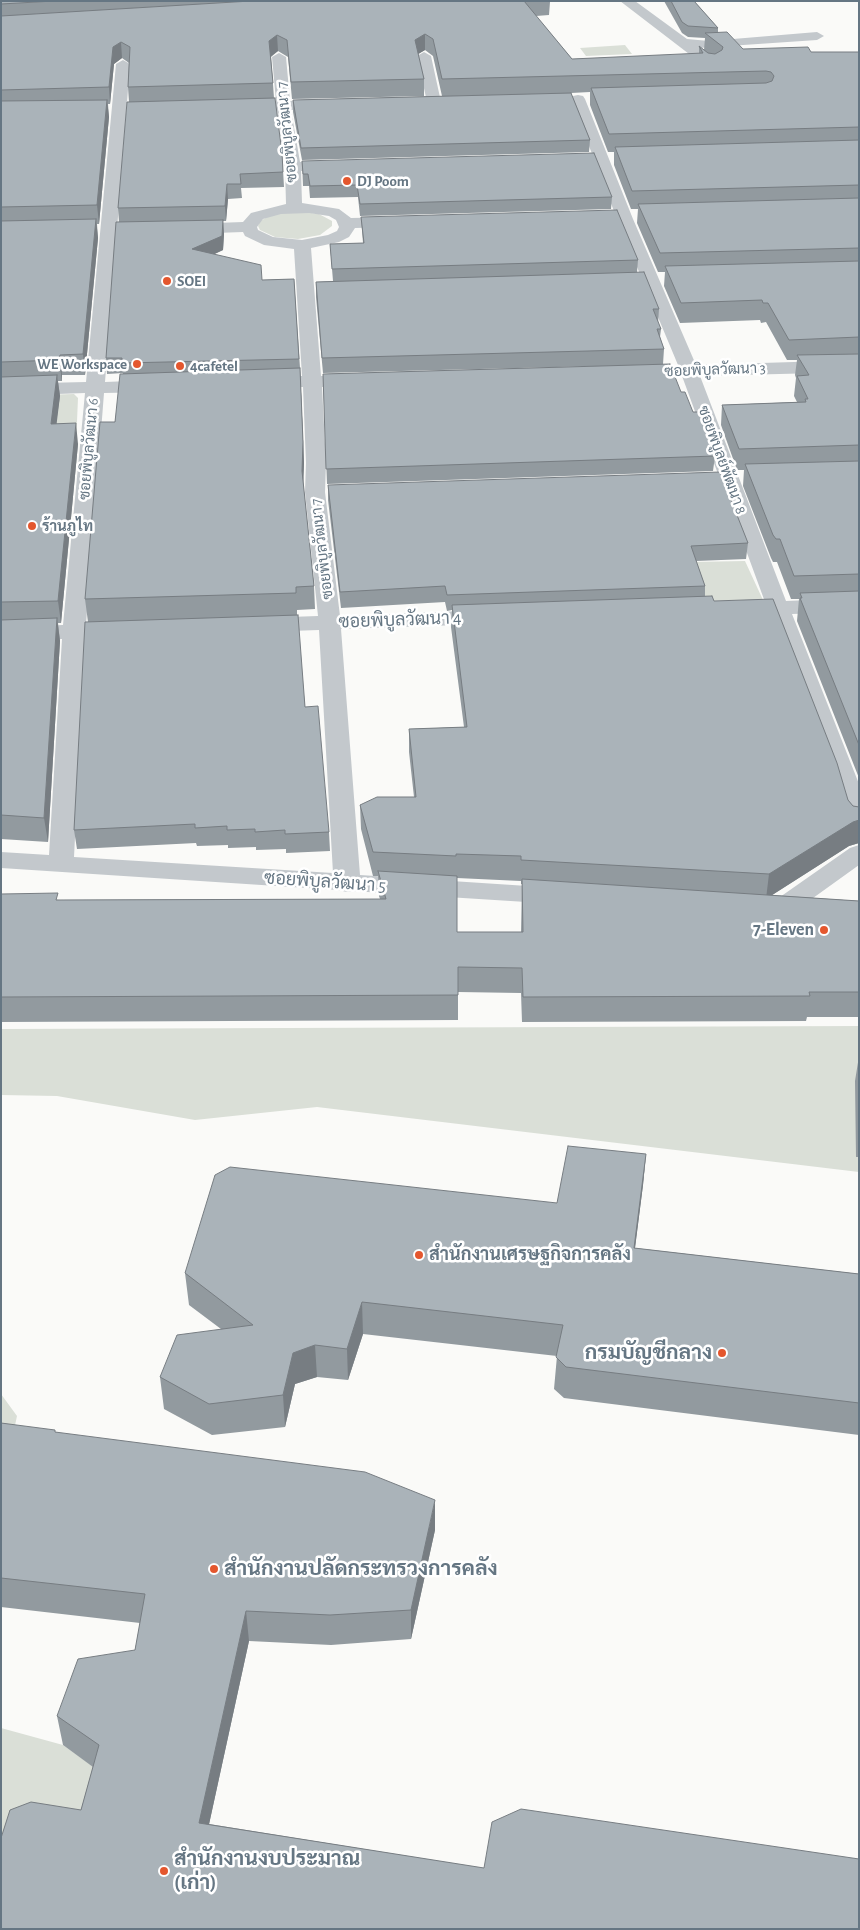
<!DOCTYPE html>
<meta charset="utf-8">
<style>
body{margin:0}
#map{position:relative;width:860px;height:1930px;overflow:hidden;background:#fafaf8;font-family:"Alegreya Sans",sans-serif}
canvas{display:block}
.frame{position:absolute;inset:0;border:2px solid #657683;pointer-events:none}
</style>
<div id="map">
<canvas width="860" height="1930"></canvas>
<div class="frame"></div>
</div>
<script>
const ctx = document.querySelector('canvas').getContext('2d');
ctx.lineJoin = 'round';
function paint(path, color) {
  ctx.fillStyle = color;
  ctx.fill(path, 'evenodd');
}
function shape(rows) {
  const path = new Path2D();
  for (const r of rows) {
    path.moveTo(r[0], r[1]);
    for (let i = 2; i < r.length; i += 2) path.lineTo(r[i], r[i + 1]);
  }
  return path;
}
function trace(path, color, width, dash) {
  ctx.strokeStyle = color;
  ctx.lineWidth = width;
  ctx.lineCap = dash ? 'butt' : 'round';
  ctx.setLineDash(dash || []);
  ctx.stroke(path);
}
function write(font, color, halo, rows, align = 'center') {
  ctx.font = font + ' "Alegreya Sans",Sarabun,sans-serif';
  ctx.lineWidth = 5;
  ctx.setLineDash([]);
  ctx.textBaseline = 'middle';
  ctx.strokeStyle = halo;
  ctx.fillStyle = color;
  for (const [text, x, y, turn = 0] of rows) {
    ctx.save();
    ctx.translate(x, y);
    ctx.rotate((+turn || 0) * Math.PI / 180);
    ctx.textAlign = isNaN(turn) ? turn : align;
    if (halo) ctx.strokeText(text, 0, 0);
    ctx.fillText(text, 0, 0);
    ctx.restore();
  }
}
paint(shape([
 [625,45,632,54,586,56,580,48],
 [296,211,319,214,332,221,332,226,320,235,298,239,275,237,260,230,258,226,260,221,273,214],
 [74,394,78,398,76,445,12,396],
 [745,561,763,600,704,601,691,562],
 [859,1026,859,1172,317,1107,195,1120,57,1096,1,1095,1,1029],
 [1,1394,17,1416,9,1453,1,1471],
 [1,1728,63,1745,105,1775,87,1839,1,1890]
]), '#dadfd7');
paint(shape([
 [620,1,635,1,687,39,709,41,817,32,824,36,817,40,699,48,705,54,698,58,693,57,620,1],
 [424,52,431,56,441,102,439,105,434,106,429,105,427,102,417,56,424,52],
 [279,53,286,57,290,101,330,100,335,101,337,104,335,107,330,108,291,110,300,162,340,161,345,163,348,166,345,169,340,171,301,171,302,203,339,209,351,218,398,217,404,219,406,222,404,225,398,227,355,228,349,237,339,242,311,248,321,376,362,374,369,376,371,380,369,384,362,386,322,387,326,463,325,492,340,616,489,610,497,612,500,617,497,622,489,624,341,629,360,875,558,888,567,890,571,896,567,902,558,904,352,891,347,892,338,890,1,868,1,852,49,855,62,639,1,641,1,627,63,625,85,393,1,396,1,384,86,382,116,64,123,60,130,64,105,382,155,380,162,382,164,386,162,390,155,392,104,393,86,624,122,623,130,625,133,630,130,635,122,637,85,638,74,857,333,873,319,630,260,632,252,630,249,625,252,620,260,618,318,616,305,492,306,463,303,387,263,389,256,387,254,383,256,379,263,377,302,376,294,249,264,245,245,236,243,232,188,234,182,232,180,229,182,226,188,224,243,222,251,213,286,204,285,167,277,110,238,111,233,110,231,107,233,104,238,103,276,101,272,57,279,53],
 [309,213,329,216,336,220,339,227,337,231,328,235,302,240,273,237,258,230,257,227,263,219,281,214,309,213],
 [578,95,583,96,585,99,633,219,696,365,859,360,859,372,700,376,786,601,859,598,859,612,792,614,859,784,859,831,850,828,846,823,835,786,770,615,740,616,732,614,729,609,732,604,740,602,765,602,682,376,635,378,628,376,626,372,628,368,635,366,678,365,617,219,571,99,573,96,578,95],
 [859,845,859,865,788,916,779,918,770,916,766,910,770,904,850,848,859,845]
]), '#c3c8cc');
paint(shape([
 [1,1,553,1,550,2,549,15,536,16,572,59,699,54,699,46,704,50,705,38,688,37,682,33,664,1,694,1,718,28,718,32,743,49,811,52,859,52,859,778,797,621,799,599,791,599,777,562,773,562,771,558,743,486,744,470,737,470,721,425,722,405,797,402,794,396,796,378,795,375,797,360,787,360,766,322,761,323,760,320,680,323,664,286,665,272,658,272,637,223,638,209,631,209,614,165,614,152,608,152,590,105,590,92,571,93,590,140,589,152,302,160,293,112,293,100,442,96,433,56,425,50,418,54,424,79,424,96,292,99,288,57,278,51,271,57,274,98,282,153,284,187,241,188,242,198,228,199,226,221,223,221,224,234,223,250,214,254,262,280,294,279,300,368,304,463,303,482,314,586,315,609,297,610,297,615,305,707,329,832,330,851,286,853,286,849,256,850,256,847,228,848,228,845,197,846,196,843,77,849,74,830,88,622,85,599,123,373,107,374,106,358,119,222,118,208,129,102,128,87,129,63,122,58,114,64,110,104,108,104,109,117,99,224,97,224,98,238,85,375,62,375,62,381,58,381,60,396,56,423,78,444,61,623,58,623,60,641,48,842,1,839],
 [302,161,612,197,611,209,360,216,358,197,310,198,309,186,303,186],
 [361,217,638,260,637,272,659,309,658,323,661,329,660,337,664,349,663,364,693,412,715,456,713,471,327,484,323,374,596,366,323,373,316,297,316,282,333,281,330,244,363,243],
 [328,485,748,543,746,559,696,561,705,586,705,596,714,601,848,800,853,806,859,807,859,843,849,846,772,895,859,901,859,1017,807,1017,806,1021,522,1022,521,993,458,992,458,1020,1,1022,1,894,59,900,380,899,379,896,378,876,373,876,361,829,360,805,414,797,409,752,409,729,464,727,451,627,452,610,447,611,445,602,341,608,328,500],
 [457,878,521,881,521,884,522,884,521,932,457,932],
 [859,1056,859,1157,856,1157,855,1081],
 [646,1154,643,1185,635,1248,859,1274,859,1435,564,1398,554,1389,557,1356,363,1334,348,1380,317,1377,295,1384,285,1427,212,1435,164,1409,160,1377,221,1329,189,1305,185,1273,557,1203],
 [1,1423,55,1432,435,1530,411,1639,331,1645,249,1641,209,1824,859,1929,81,1810,93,1767,63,1745,57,1716,135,1650,140,1623,1,1607]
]), '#929a9f');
paint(shape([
 [425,34,425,50,415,56,415,40],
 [277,35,278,51,270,57,269,41],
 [121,42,122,58,114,64,110,104,109,87,113,47],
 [107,100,109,117,99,224,97,205],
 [227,184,228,199,226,221,225,206],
 [96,219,98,238,85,375,83,354],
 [223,220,224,234,223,250,194,264,192,249],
 [60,355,62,375,62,381,59,360],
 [300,368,304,463,303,492,302,471],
 [57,375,60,396,54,445,51,424],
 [76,423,78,444,61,623,58,601],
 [57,618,60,641,48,842,44,818],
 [859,820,859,843,849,846,766,899,769,874,853,822],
 [646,1154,643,1185,631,1279,634,1248],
 [362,1302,363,1334,348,1380,347,1349],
 [315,1345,317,1377,295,1384,285,1427,283,1395,293,1353],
 [435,1500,435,1530,411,1639,411,1610],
 [246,1611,249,1641,203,1852,199,1823]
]), '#777d82');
const building = shape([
 [1,1,54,1,1,4,1,1],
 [251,1,524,1,572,59,703,53,699,46,708,53,715,54,722,50,723,47,705,33,727,32,743,49,808,47,811,52,859,52,859,127,609,134,591,88,766,83,772,81,774,76,771,72,766,71,442,79,433,39,425,34,415,40,424,79,291,82,287,40,277,35,269,41,273,83,128,87,130,47,121,42,113,47,109,87,1,90,1,16,251,1],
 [671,1,694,1,718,28,688,26,682,22,671,1],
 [571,93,590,140,301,148,293,100,571,93],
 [275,98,282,153,283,172,240,174,241,184,227,184,225,206,118,208,127,102,275,98],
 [107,100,97,205,1,207,1,101,107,100],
 [859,140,859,185,632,191,615,147,859,140],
 [594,153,612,197,360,204,357,185,310,186,308,174,303,174,302,161,594,153],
 [859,198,859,248,660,253,638,204,859,198],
 [617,210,638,260,332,269,330,244,364,243,361,217,617,210],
 [96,219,83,354,60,355,59,360,1,362,1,221,96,219],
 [223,220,222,236,192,249,261,265,262,280,294,279,299,359,122,363,122,358,106,358,116,222,223,220],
 [859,261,859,337,789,340,768,303,763,303,762,300,681,303,665,266,859,261],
 [644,272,659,309,653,309,661,329,657,329,664,349,322,358,316,282,644,272],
 [859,354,859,445,739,449,722,405,806,402,805,399,808,399,797,376,809,375,797,355,859,354],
 [670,364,681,392,685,392,693,412,699,412,715,456,326,469,323,374,670,364],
 [300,368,303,442,302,471,314,586,296,587,296,593,85,599,100,422,115,422,120,374,300,368],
 [57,375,51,424,76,423,58,601,1,602,1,377,57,375],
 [859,461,859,574,794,576,780,539,776,539,773,535,745,464,859,461],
 [720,472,748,543,691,546,705,586,447,595,445,586,340,592,328,485,720,472],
 [859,591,859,745,800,598,802,598,800,593,859,591],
 [712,596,714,601,773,599,837,763,848,800,853,806,859,807,859,820,853,822,769,874,521,860,521,856,456,854,456,856,373,852,360,805,377,797,416,797,409,729,467,727,452,605,712,596],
 [298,615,305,707,318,706,329,832,285,834,285,830,255,832,255,829,227,830,227,826,195,828,195,824,74,830,85,622,298,615],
 [57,618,44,818,1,815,1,620,57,618],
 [378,871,457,876,457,932,523,932,522,879,859,901,859,992,809,992,810,996,523,997,522,968,458,967,458,995,1,997,1,894,58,893,56,900,386,899,378,871],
 [568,1146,646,1154,634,1248,859,1274,859,1403,566,1367,556,1357,563,1325,362,1302,347,1349,315,1345,293,1353,283,1395,209,1404,160,1377,177,1335,253,1325,185,1273,215,1175,230,1167,557,1203,568,1146],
 [1,1423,55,1430,55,1432,365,1472,435,1500,411,1610,330,1615,246,1611,199,1823,484,1868,492,1822,521,1809,859,1859,859,1929,1,1929,1,1838,10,1810,31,1802,81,1810,99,1745,57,1716,78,1659,135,1650,145,1594,1,1578,1,1423]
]);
paint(building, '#aab3b9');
trace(building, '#777d82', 1);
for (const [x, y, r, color] of [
 [347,181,5,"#e4572e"],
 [167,281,5,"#e4572e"],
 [137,364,5,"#e4572e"],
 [180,366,5,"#e4572e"],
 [32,526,5,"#e4572e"],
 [824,930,5,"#e4572e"],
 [419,1255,5,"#e4572e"],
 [722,1353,5,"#e4572e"],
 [214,1569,5,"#e4572e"],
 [164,1871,5,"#e4572e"]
]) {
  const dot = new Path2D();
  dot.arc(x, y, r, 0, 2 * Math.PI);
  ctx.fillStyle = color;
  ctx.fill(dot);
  trace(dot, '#fff', 2);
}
write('15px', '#657683', '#fff', [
 ["ซอยพิบูลวัฒนา 7",287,132,-96],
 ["ซอยพิบูลวัฒนา 3",715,370,-2],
 ["ซอยพิบูลวัฒนา 6",89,449,-85],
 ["ซอยพิบูลย์พัฒนา 8",722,460,70],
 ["ซอยพิบูลวัฒนา 7",322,549,-97]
]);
write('bold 15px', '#657683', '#fff', [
 ["DJ Poom",357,181],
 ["SOEI",177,281],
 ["WE Workspace",127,364,"right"],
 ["4cafetel",190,366],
 ["ร้านภูไท",42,526]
], 'left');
write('18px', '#657683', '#fff', [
 ["ซอยพิบูลวัฒนา 4",400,620,-2],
 ["ซอยพิบูลวัฒนา 5",325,882,4]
]);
write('bold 18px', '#657683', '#fff', [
 ["7-Eleven",814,930],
 ["สำนักงานเศรษฐกิจการคลัง",429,1255,"left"]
], 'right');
write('bold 21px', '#657683', '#fff', [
 ["กรมบัญชีกลาง",712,1353,"right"],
 ["สำนักงานปลัดกระทรวงการคลัง",224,1569],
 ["สำนักงานงบประมาณ",174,1859],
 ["(เก่า)",174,1883]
], 'left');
</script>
